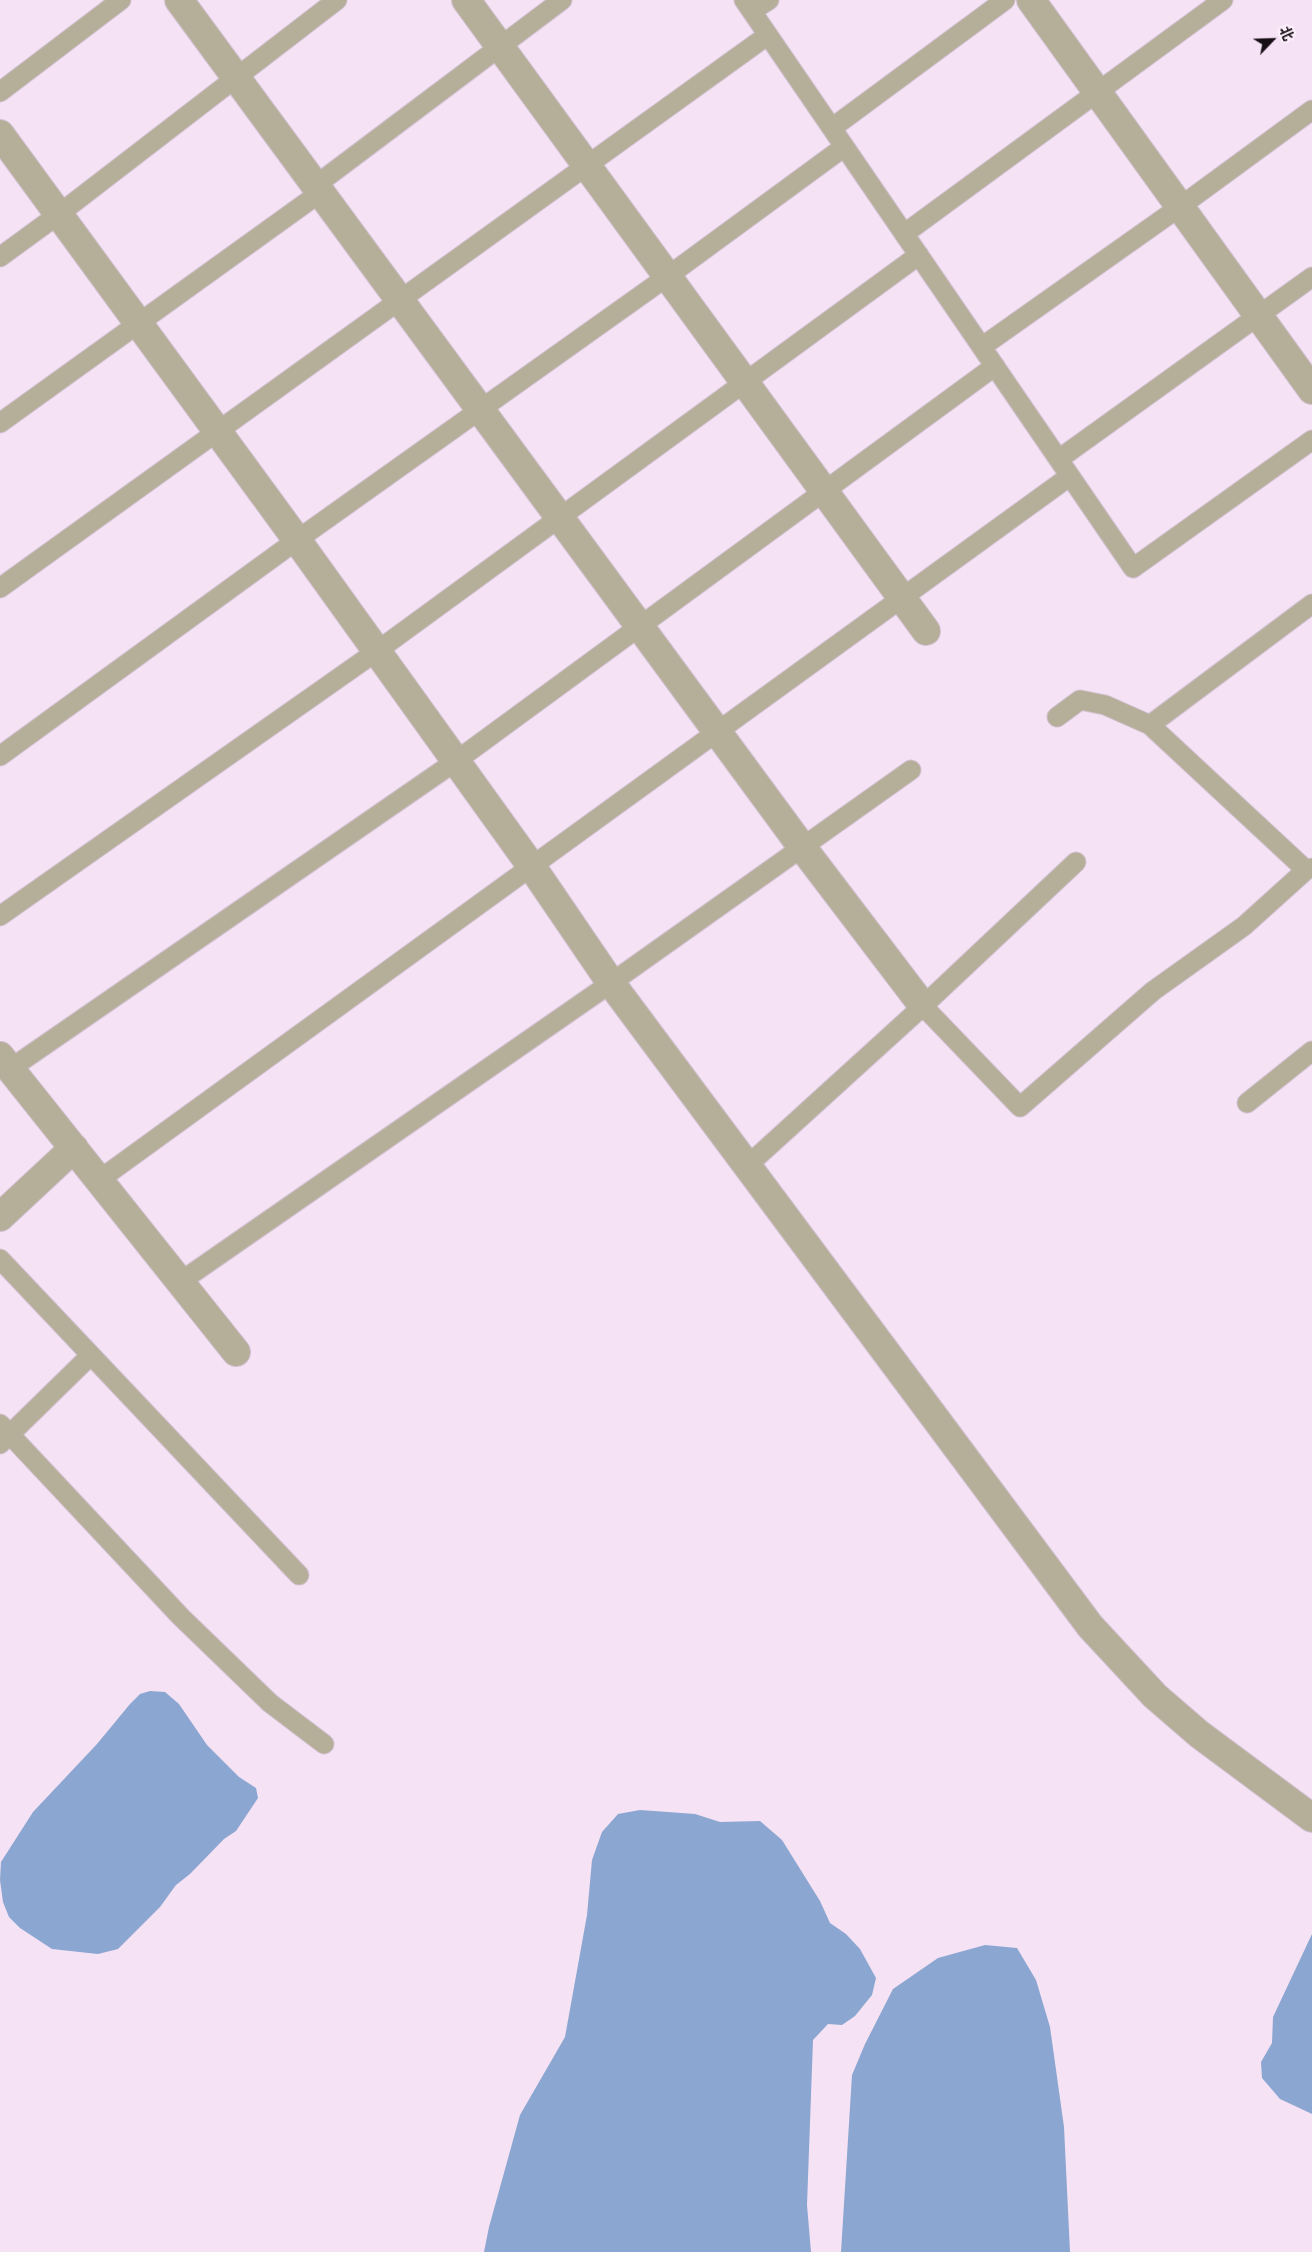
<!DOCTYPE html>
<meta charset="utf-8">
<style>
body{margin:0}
#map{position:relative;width:1312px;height:2252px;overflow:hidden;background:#f5e2f4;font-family:Figtree,"Noto Sans SC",sans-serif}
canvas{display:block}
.north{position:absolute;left:1247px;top:15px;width:50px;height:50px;-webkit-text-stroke:4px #fef2fd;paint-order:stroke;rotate:66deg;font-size:14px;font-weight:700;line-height:20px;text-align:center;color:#161016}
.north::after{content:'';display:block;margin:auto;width:18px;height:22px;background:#161016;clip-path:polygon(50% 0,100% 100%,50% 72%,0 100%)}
</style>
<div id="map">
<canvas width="1312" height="2252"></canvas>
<div class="north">北</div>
</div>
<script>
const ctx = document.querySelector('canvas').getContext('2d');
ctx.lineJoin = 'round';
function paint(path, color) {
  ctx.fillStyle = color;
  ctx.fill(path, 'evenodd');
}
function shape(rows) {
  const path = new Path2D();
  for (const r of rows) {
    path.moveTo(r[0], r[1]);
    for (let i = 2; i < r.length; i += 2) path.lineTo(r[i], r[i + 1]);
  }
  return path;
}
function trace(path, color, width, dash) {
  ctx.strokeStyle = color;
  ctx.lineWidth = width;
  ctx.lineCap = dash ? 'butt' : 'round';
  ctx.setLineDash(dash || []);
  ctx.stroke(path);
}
paint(shape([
 [150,1691,165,1692,179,1704,207,1745,239,1777,256,1788,258,1798,236,1831,224,1839,190,1874,176,1885,160,1907,118,1949,98,1954,52,1949,20,1928,9,1917,3,1902,0,1880,1,1862,33,1812,97,1744,130,1704,140,1694],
 [640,1810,695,1814,720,1822,760,1821,782,1840,820,1901,830,1923,846,1934,860,1949,876,1978,872,1995,855,2016,842,2025,828,2024,813,2040,807,2205,811,2252,484,2252,489,2227,520,2115,565,2037,587,1915,592,1860,602,1832,618,1814],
 [1312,1934,1312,2114,1280,2099,1262,2078,1261,2062,1272,2043,1273,2017],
 [985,1945,1017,1948,1036,1980,1050,2027,1064,2127,1070,2252,841,2252,852,2075,865,2044,893,1989,938,1958]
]), '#8ba6d0');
const service = shape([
 [744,0,1133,568,1312,440],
 [752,11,769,0],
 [0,92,121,0],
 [832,128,1005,0],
 [316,185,562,0],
 [904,234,1223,0],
 [0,257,59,214,337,0],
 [983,346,1181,206,1312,110],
 [0,423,321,192],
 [1059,459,1312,277],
 [0,588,768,35],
 [1057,717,1080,700,1105,705,1150,725,1306,870],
 [1150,725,1312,604],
 [0,756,297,540,668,276,844,147],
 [0,916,377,651,919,255],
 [923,1006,1020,1107,1153,991,1244,926,1306,870,1312,868],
 [10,1069,456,761,995,366],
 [1247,1103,1312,1051],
 [747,1166,923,1006,1076,862],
 [99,1180,1070,476],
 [0,1259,299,1575],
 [180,1282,611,983,911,770],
 [0,1424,181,1617,270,1703,324,1744],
 [0,1444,91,1355]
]);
const minor = shape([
 [179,0,802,847,923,1006],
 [466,0,926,631],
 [1031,0,1312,390],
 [0,134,297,540,532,867,611,983,1090,1626,1155,1696,1199,1734,1312,1818],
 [0,1056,236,1352],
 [0,1217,74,1148]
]);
trace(service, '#d1c0d0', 21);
trace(minor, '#d1c0d0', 30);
trace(service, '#b5af99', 19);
trace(minor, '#b5af99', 28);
</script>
